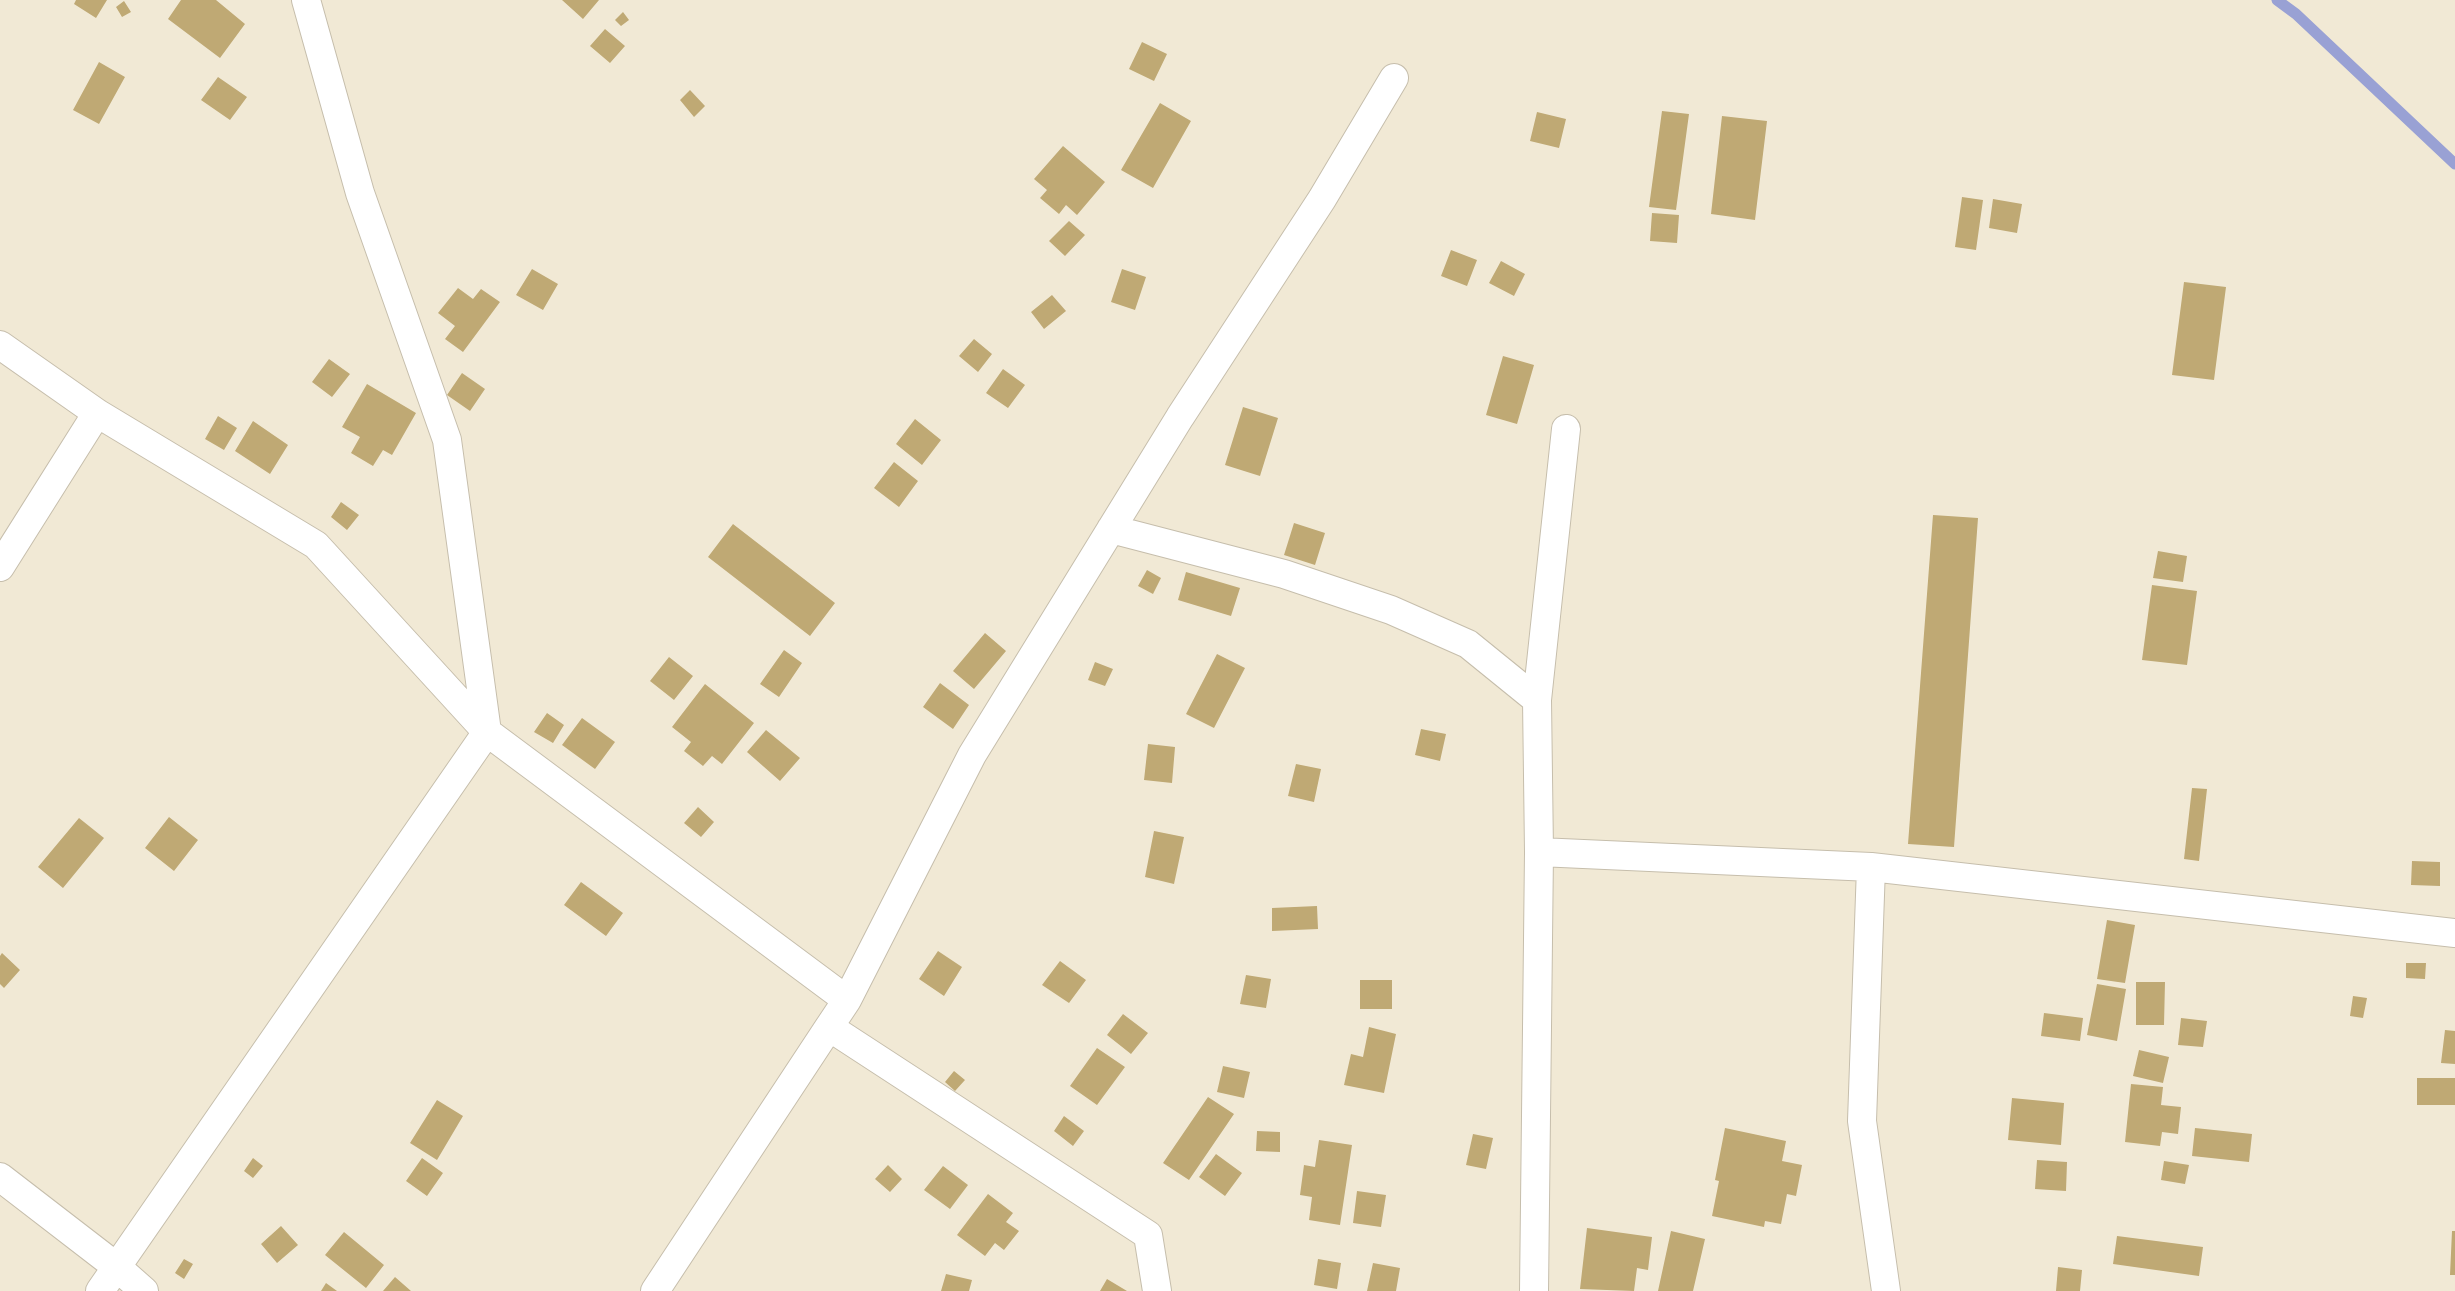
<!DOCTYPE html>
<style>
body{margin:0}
canvas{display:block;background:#f1e9d5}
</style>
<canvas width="2455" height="1291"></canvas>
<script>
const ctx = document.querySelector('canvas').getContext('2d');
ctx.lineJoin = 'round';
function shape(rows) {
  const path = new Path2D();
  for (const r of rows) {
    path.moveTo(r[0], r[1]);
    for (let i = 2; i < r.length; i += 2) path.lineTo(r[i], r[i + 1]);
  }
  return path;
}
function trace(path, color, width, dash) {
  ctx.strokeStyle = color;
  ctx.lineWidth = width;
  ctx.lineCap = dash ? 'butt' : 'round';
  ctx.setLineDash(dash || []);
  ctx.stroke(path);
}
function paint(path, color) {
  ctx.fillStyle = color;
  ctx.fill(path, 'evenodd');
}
trace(shape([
 [2277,0,2296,14,2455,164]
]), '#99a1d4', 11);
paint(shape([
 [76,0,107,0,96,18,74,4],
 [181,0,216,0,245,24,220,58,168,19],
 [562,0,599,0,583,19],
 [124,1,131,12,122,17,116,7],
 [623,12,629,20,621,26,615,20],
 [605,29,625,46,610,63,590,46],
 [1142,42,1167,54,1154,81,1129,69],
 [99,62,125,77,99,124,73,110],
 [218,77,247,97,230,120,201,100],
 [690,90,705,106,694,117,680,100],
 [1160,103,1191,121,1153,188,1121,170],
 [1662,111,1689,114,1676,210,1649,207],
 [1537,112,1566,119,1559,148,1530,141],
 [1722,116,1767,121,1755,220,1711,214],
 [1063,146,1105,182,1077,215,1066,205,1059,214,1040,198,1047,190,1034,179],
 [1962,197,1983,200,1976,250,1955,247],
 [1993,199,2022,204,2017,233,1989,228],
 [1652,213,1679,215,1677,243,1650,241],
 [1069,221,1085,235,1065,256,1049,241],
 [1451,250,1477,260,1467,286,1441,276],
 [1501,261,1525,274,1514,296,1489,283],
 [532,269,558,284,543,310,516,295],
 [1122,269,1146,277,1135,310,1111,302],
 [2184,282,2226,287,2214,380,2172,375],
 [458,288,473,299,481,289,500,302,463,352,445,339,455,326,438,313],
 [1052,295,1066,311,1044,329,1031,312],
 [974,339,992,354,978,372,959,356],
 [1503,356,1534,365,1517,424,1486,415],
 [329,359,350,374,332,397,312,382],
 [1003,369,1025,385,1008,408,986,393],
 [462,373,485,389,470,411,447,395],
 [367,384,416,413,392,455,383,450,373,466,351,453,360,437,342,427],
 [1243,407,1278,418,1260,476,1225,465],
 [218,416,237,428,224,450,205,439],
 [915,419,941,440,922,465,896,444],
 [253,421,288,445,270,474,235,451],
 [894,462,918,481,899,507,874,488],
 [341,502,359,515,347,530,331,517],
 [1933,515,1978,518,1954,847,1908,844],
 [1294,523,1325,533,1315,565,1284,555],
 [733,524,835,603,810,636,708,557],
 [2158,551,2187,556,2183,582,2153,578],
 [1147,570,1161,578,1153,594,1138,586],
 [1186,572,1240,588,1231,616,1178,600],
 [2152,585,2197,591,2187,665,2142,660],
 [985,633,1006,651,974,689,953,671],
 [784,650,802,663,779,697,760,684],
 [1217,654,1245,668,1214,728,1186,714],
 [669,657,693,676,674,700,650,681],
 [1095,662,1113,669,1105,686,1088,680],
 [940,683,969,705,953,729,923,707],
 [705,684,754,723,722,764,712,756,703,766,684,751,691,742,672,727],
 [547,713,564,725,553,743,534,732],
 [582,718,615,742,595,769,562,745],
 [1421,729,1446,734,1440,761,1415,755],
 [766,730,800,758,780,781,747,752],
 [1148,744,1175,747,1172,783,1144,780],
 [1296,764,1321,769,1314,802,1288,796],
 [2192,788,2207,789,2199,861,2184,859],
 [698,807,714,822,701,837,684,823],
 [169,817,198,840,174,871,145,848],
 [79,818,104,838,63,888,38,867],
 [1154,831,1184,837,1174,884,1145,877],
 [2412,861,2440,862,2440,886,2411,885],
 [581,882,623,913,606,936,564,905],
 [1317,906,1318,929,1272,931,1272,908],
 [2107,920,2135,925,2125,983,2097,979],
 [938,951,962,967,944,996,919,979],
 [2,953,20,970,4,988,0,984,0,956],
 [1060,961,1086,980,1069,1003,1042,985],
 [2406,963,2426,963,2425,979,2406,978],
 [1246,975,1271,979,1266,1008,1240,1004],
 [1360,980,1392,980,1392,1009,1360,1009],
 [2136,982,2165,982,2164,1025,2136,1025],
 [2097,984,2126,989,2117,1041,2087,1035],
 [2353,996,2367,998,2363,1018,2350,1016],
 [2044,1013,2083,1018,2080,1041,2041,1036],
 [1123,1014,1148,1033,1131,1054,1107,1035],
 [2181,1018,2207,1021,2203,1047,2178,1045],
 [1369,1027,1396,1034,1384,1093,1344,1085,1351,1054,1363,1057],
 [2445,1030,2455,1031,2455,1064,2441,1063],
 [1097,1048,1125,1067,1097,1105,1070,1086],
 [2139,1050,2169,1057,2163,1083,2133,1076],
 [1223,1066,1250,1072,1244,1098,1217,1092],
 [954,1071,965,1080,955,1091,945,1082],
 [2417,1078,2455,1078,2455,1105,2417,1105],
 [2131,1084,2163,1087,2161,1105,2181,1107,2178,1134,2162,1132,2160,1146,2125,1142],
 [1208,1097,1234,1114,1189,1180,1163,1163],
 [2012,1098,2064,1103,2061,1145,2008,1140],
 [437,1100,463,1116,437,1160,410,1143],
 [1064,1116,1084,1131,1073,1146,1054,1131],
 [1725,1128,1786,1141,1782,1161,1802,1165,1796,1196,1787,1194,1781,1224,1765,1221,1764,1227,1712,1216,1719,1181,1715,1180],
 [2195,1128,2252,1134,2249,1162,2192,1156],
 [1257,1131,1280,1132,1280,1152,1256,1151],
 [1473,1134,1493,1138,1486,1169,1466,1165],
 [1319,1140,1352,1145,1340,1225,1309,1220,1312,1197,1300,1195,1304,1165,1315,1167],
 [1216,1154,1242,1173,1225,1196,1199,1177],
 [253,1158,263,1166,253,1178,244,1171],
 [422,1158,443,1173,427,1196,406,1181],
 [2037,1160,2067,1162,2066,1191,2035,1189],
 [2164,1161,2189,1165,2185,1184,2161,1180],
 [888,1165,902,1179,890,1192,875,1179],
 [943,1166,968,1185,950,1209,924,1190],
 [1357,1191,1386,1195,1381,1227,1353,1223],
 [988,1194,1013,1213,1006,1222,1019,1231,1004,1250,995,1243,985,1256,957,1235],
 [281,1226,298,1245,277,1263,261,1244],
 [1587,1228,1652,1237,1648,1270,1637,1268,1634,1291,1580,1289],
 [1671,1231,1705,1239,1693,1291,1658,1291],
 [2452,1231,2455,1231,2455,1275,2450,1275],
 [344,1232,384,1265,366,1288,325,1255],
 [2117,1236,2203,1247,2199,1276,2113,1264],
 [184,1259,193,1264,184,1279,175,1273],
 [1318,1259,1341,1263,1337,1289,1314,1285],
 [1373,1263,1400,1268,1396,1291,1367,1291],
 [2058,1267,2082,1270,2080,1291,2056,1291],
 [946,1274,972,1280,969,1291,941,1291],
 [395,1277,411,1291,383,1291],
 [1107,1279,1127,1291,1100,1291],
 [326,1283,337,1291,321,1291]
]), '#bfa974');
const minor = shape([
 [306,0,360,193,447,440,487,732,847,1000,829,1027,1148,1235,1157,1291],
 [0,345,97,413,316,545,487,732,100,1291],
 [1111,529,1284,574,1391,610,1468,644,1537,700],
 [0,567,97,413],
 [1539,852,1871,867,2455,933],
 [1871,867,1862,1121,1886,1291],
 [847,1000,972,755,1180,417,1322,199,1394,78],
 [0,1177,118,1268,144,1291],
 [655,1291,829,1027],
 [1534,1291,1539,852,1537,700,1566,429]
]);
trace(minor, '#c6beac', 30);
trace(minor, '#fff', 28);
</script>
